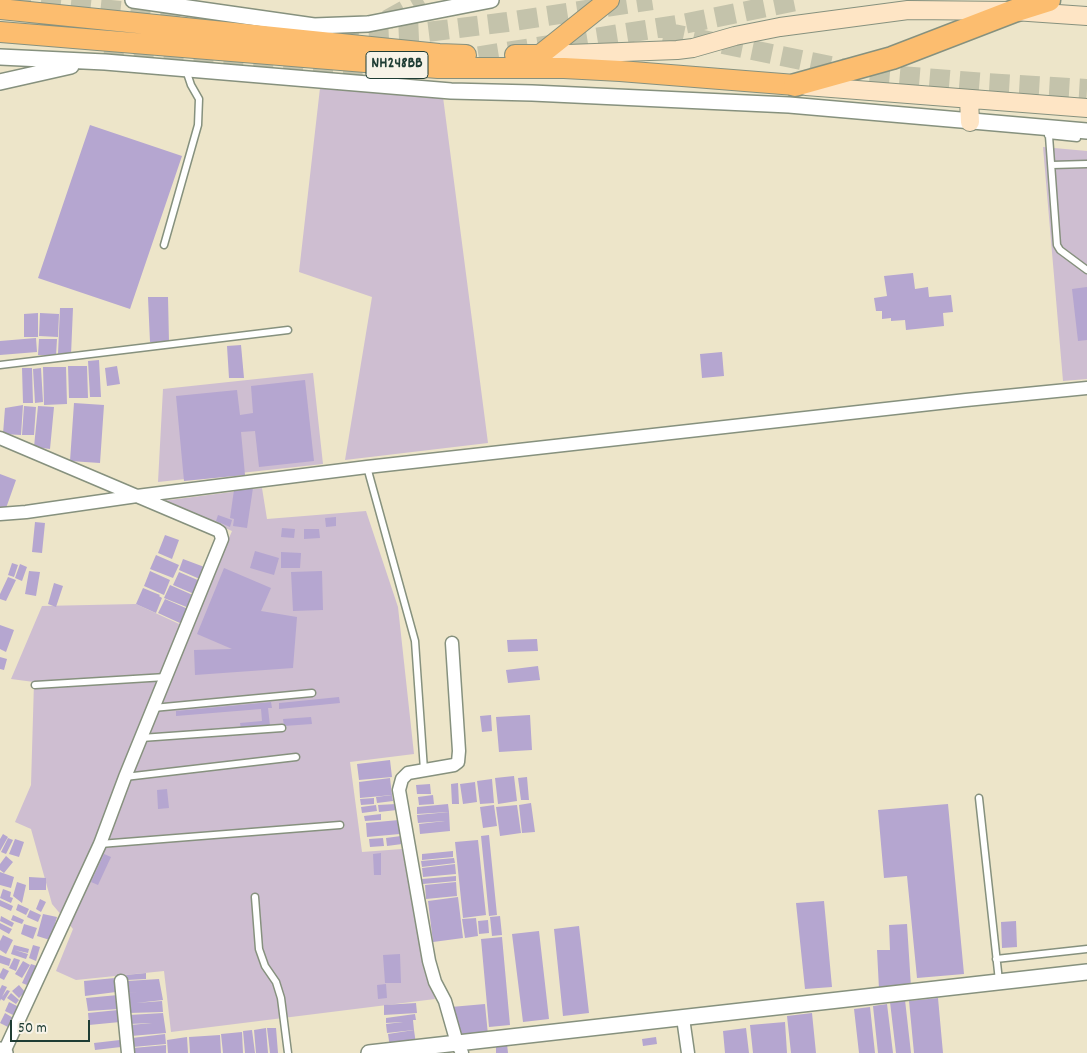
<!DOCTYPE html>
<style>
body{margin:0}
#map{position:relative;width:1087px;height:1053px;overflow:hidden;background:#ede5c9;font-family:Dekko,sans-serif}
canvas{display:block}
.scale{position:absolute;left:10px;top:1020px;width:80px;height:22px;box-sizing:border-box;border:2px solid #1f3d34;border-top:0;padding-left:6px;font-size:15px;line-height:18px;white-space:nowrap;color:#1f3d34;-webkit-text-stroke:4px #f7f3e8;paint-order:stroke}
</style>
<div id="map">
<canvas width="1087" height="1053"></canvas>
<div class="scale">50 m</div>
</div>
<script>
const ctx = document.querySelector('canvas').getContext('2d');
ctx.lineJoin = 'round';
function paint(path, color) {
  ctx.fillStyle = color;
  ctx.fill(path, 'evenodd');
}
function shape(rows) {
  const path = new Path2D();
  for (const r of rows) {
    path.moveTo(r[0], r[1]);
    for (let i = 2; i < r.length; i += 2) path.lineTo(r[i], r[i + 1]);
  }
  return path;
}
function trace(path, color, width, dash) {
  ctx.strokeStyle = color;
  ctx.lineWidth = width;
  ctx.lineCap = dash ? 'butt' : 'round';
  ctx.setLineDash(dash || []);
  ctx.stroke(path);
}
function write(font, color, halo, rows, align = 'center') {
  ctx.font = font + ' Dekko,sans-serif';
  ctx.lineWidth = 5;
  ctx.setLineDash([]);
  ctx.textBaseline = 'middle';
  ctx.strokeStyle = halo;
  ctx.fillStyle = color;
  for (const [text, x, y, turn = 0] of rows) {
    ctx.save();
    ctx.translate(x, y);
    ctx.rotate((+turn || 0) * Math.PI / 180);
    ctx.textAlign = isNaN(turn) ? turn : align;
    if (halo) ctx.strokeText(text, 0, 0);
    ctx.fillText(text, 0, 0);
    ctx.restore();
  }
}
paint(shape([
 [320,88,443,97,488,443,345,460,372,297,299,272],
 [1043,147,1087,151,1087,379,1063,381],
 [313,373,323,464,158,482,163,389],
 [262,488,267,519,366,511,398,607,414,754,350,762,362,852,402,849,420,946,435,999,171,1032,164,971,76,980,56,971,73,929,52,904,31,829,15,822,31,785,34,682,11,679,42,606,136,604,190,629,232,531,162,501]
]), '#cebed1');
paint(shape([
 [90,125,182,156,130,309,38,278],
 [913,273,915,289,928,287,929,297,951,295,953,312,943,313,944,326,906,330,905,320,891,321,891,318,882,319,882,311,876,311,874,298,887,296,884,276],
 [1087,287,1087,340,1078,341,1072,289],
 [148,297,168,297,169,342,150,342],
 [60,308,73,308,71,355,58,354],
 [38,313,38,337,24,337,24,314],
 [40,313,59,314,58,337,39,336],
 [36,338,37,352,0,355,0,341],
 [39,339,57,339,56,356,38,355],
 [241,345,244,378,229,378,227,346],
 [722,352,724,376,702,378,700,354],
 [99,360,101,397,90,397,88,361],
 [68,366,87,366,88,398,69,398],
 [117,366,120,384,107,386,105,368],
 [43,367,66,367,67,404,44,405],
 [22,368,32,368,33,403,23,403],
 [41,368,43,402,35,403,33,369],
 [305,380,314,461,259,467,255,431,241,432,245,475,184,481,176,396,237,390,240,415,253,413,251,386],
 [74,403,104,405,100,463,70,461],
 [23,405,21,435,3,434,5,408],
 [24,406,36,407,34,435,22,435],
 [38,406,54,407,50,449,34,447],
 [0,474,16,480,5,511,0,509],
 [253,488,247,528,233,526,234,519,230,518,234,490],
 [218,515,232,520,230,527,216,521],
 [336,517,336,526,326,527,325,518],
 [35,522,45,523,42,553,32,552],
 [282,528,295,529,294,538,281,537],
 [304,529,319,529,320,538,304,539],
 [165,535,179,540,172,559,158,553],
 [255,551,279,558,274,575,250,568],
 [281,552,301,553,300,568,281,568],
 [156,555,179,565,173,578,150,569],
 [183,559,207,568,202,580,179,570],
 [12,563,18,565,14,577,8,575],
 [20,564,27,567,22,581,15,578],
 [224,568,271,588,261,611,297,617,293,668,195,675,194,650,232,649,197,634],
 [29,571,40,572,36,596,25,594],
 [150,571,170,580,164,595,144,586],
 [322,571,323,610,293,611,291,572],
 [179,572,200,581,194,594,173,585],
 [8,577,16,580,6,601,0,599,0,594],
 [54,583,63,586,56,607,48,604],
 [170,585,195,596,189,608,164,598],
 [143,588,160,595,159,596,162,598,156,613,136,604],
 [165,599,188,609,182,624,158,613],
 [0,625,14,630,6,652,0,649],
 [537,639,538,651,508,652,507,640],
 [0,657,7,659,4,670,0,669],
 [538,666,540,680,508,683,506,670],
 [339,697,340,703,279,709,279,703],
 [271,702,272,708,268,708,270,726,241,729,240,723,262,721,261,709,176,716,176,711],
 [491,715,492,731,482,732,480,716],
 [530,715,532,750,499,752,496,717],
 [311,717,312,724,284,726,283,719],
 [390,760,392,777,359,780,357,764],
 [514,776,517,801,498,804,495,778],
 [527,777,529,800,521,800,518,778],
 [390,778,392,795,360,798,359,782],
 [492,779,494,803,480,804,477,781],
 [475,782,477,802,463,804,460,784],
 [458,783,459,804,452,804,451,784],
 [430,784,431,794,417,794,416,785],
 [167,789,169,808,158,809,157,790],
 [392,795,393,801,377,803,376,797],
 [433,795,434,804,419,805,418,797],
 [374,798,374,804,361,805,360,799],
 [531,803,535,832,522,833,519,805],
 [396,804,397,810,379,812,378,805],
 [448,804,449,812,417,814,417,807],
 [948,804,964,974,917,978,907,876,884,878,878,810],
 [376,805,377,811,362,813,361,807],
 [494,805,497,826,483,828,480,807],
 [517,805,521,833,500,836,496,807],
 [449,812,450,831,420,834,419,824,445,821,418,823,417,815],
 [381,814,381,820,365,821,364,816],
 [399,820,400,834,367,837,366,823],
 [3,834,8,837,0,851,0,839],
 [489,835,497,915,489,916,481,836],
 [401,836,402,844,387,846,386,838],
 [8,838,13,840,6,854,1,852],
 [383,838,384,846,370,847,369,839],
 [15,839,24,842,19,857,9,854],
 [478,840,486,915,463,918,455,842],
 [453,851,453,857,422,860,422,854],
 [381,853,381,875,374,875,373,854],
 [104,854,111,857,98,885,91,882],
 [6,856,13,862,4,873,0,870,0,864],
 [454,858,455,863,422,867,421,861],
 [455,864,456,874,423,877,422,868],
 [0,872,14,877,11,888,0,885],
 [456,876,456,881,423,884,422,879],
 [29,877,46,878,46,890,29,890],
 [17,882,26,885,22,903,13,896],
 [456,882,457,896,426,899,425,885],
 [3,889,11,892,10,897,13,898,11,903,0,898],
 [458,897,463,938,433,942,428,901],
 [40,899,46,902,41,912,36,909],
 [0,900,13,906,11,911,0,906],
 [824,901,832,987,805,989,796,903],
 [18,904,29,909,26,915,16,910],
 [30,910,41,915,38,922,27,917],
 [43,914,57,917,50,940,37,936],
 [13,915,24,920,22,924,11,920],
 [1,916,14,923,12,927,0,921],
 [500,916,502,935,492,936,490,917],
 [476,918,478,936,465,938,462,919],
 [488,920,489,933,479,934,478,921],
 [1016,921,1017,947,1002,948,1001,922],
 [0,923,12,929,9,934,0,929],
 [24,924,37,928,33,939,21,934],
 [907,924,911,987,879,989,877,950,890,950,889,925],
 [579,926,589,1013,563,1016,554,929],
 [539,931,549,1019,523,1022,512,934],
 [3,935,13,940,6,954,0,950,0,941],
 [502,937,510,1025,489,1027,481,939],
 [14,945,29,949,28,953,15,950,28,954,26,959,11,954],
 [33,945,40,947,36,961,29,958],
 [400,954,401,983,385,983,383,955],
 [0,955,11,959,9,966,0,963],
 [14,958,20,960,16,971,9,968],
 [23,961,30,965,22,978,15,974],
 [31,964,37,966,27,985,22,983],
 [3,968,9,971,4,980,0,978,0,974],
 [146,973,146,979,127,980,126,975],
 [115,978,116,992,85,996,84,981],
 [159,979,163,1000,136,1003,162,1001,163,1012,129,1013,128,993,142,992,127,993,127,981],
 [386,984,387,998,378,999,377,985],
 [2,985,7,987,2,997,7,990,10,991,4,1001,1,999,0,1001,0,989],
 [19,985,25,992,19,998,12,991],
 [11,993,19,1000,16,1004,7,998],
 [118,995,119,1009,88,1011,86,998],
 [938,998,943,1053,914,1053,909,1001],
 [905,1000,911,1053,896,1053,890,1002],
 [9,1002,19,1007,15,1016,5,1011],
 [416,1003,417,1013,384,1015,384,1005],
 [485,1004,488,1035,457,1036,451,1007],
 [887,1004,893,1053,878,1053,873,1006],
 [870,1007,875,1053,859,1053,854,1009],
 [118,1010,120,1022,89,1025,88,1013],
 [5,1013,15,1019,10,1028,0,1023],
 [163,1013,166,1033,131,1036,130,1025,152,1023,130,1024,129,1015],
 [812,1013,816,1053,791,1053,787,1016],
 [415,1014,416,1020,413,1020,414,1030,387,1033,386,1024,403,1022,386,1023,386,1018],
 [785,1022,787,1053,753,1053,750,1025],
 [266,1028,268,1053,256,1053,254,1030],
 [267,1028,276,1028,278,1053,270,1053],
 [746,1028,749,1053,725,1053,723,1031],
 [252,1030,255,1053,245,1053,243,1031],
 [414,1030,416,1044,390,1048,388,1034],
 [242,1032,243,1053,223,1053,221,1034],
 [165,1034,166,1044,133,1047,132,1038],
 [220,1035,221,1053,190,1053,189,1037],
 [187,1037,188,1053,168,1053,167,1040],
 [656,1037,657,1044,643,1046,642,1039],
 [120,1040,121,1047,95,1050,94,1043],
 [507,1044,508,1053,496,1053,496,1045],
 [166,1045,166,1053,133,1053,133,1048]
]), '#b5a6d0');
trace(shape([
 [11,0,270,26],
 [387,20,423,0],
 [309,30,359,35,427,32,507,22,652,0],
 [664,32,865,73,985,83,1087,89],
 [104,50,359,75,400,69],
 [449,61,683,24,801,0]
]), '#c4c3ab', 20, [20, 10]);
const service = shape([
 [1048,135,1077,138],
 [1049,136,1057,245,1060,250,1087,270],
 [1052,165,1087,164],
 [164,245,198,125,199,99,191,85,186,70],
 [0,365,288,330],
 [367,467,415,641,424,770],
 [35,685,166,677],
 [153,708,312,693],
 [141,738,282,728],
 [125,777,296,757],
 [979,798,999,981],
 [100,844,340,825],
 [255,897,259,949,265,966,276,982,281,998,288,1053],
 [996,959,1087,949]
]);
const minor = shape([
 [0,438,217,530,220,532,222,539,125,777,100,844,4,1052],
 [0,514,26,512,137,496,367,467,966,400,1087,388],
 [452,643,459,751,458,762,454,765,408,773,402,779,399,790,429,961,435,982,445,1001,457,1043,462,1053],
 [121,981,128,1053],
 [683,1018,688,1053]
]);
const tertiary = shape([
 [133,0,314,26,368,24,491,0],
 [0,57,105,62,451,91,532,93,789,105,1087,131],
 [0,82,71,66],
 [0,1050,5,1053],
 [369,1053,1087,972]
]);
const secondary = shape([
 [540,55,677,50,693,48,735,36,780,27,908,10,1014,11,1087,16],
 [806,86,1087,108],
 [969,99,970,122]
]);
const trunk = shape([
 [0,9,439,54,466,55],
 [0,32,438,68,564,68,620,71,795,85],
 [515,55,540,55,609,0]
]);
const motorway = shape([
 [795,85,892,58,1014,11,1049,0]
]);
trace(service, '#86917e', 9);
trace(minor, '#86917e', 15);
trace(tertiary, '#86917e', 18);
trace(secondary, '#86917e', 20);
trace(trunk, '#86917e', 22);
trace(motorway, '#86917e', 25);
trace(service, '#fff', 6);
trace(minor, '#fff', 12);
trace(tertiary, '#fff', 15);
trace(secondary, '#fee5c5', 18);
trace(trunk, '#fcbd6f', 20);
trace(motorway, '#fcbd6f', 22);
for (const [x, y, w] of [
 [397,65,62]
]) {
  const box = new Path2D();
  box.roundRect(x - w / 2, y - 13.5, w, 27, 4);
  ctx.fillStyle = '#f7f3e8';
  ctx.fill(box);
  trace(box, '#1f3d34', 1);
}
write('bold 16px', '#1f3d34', null, [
 ["NH248BB",397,65]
]);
</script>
